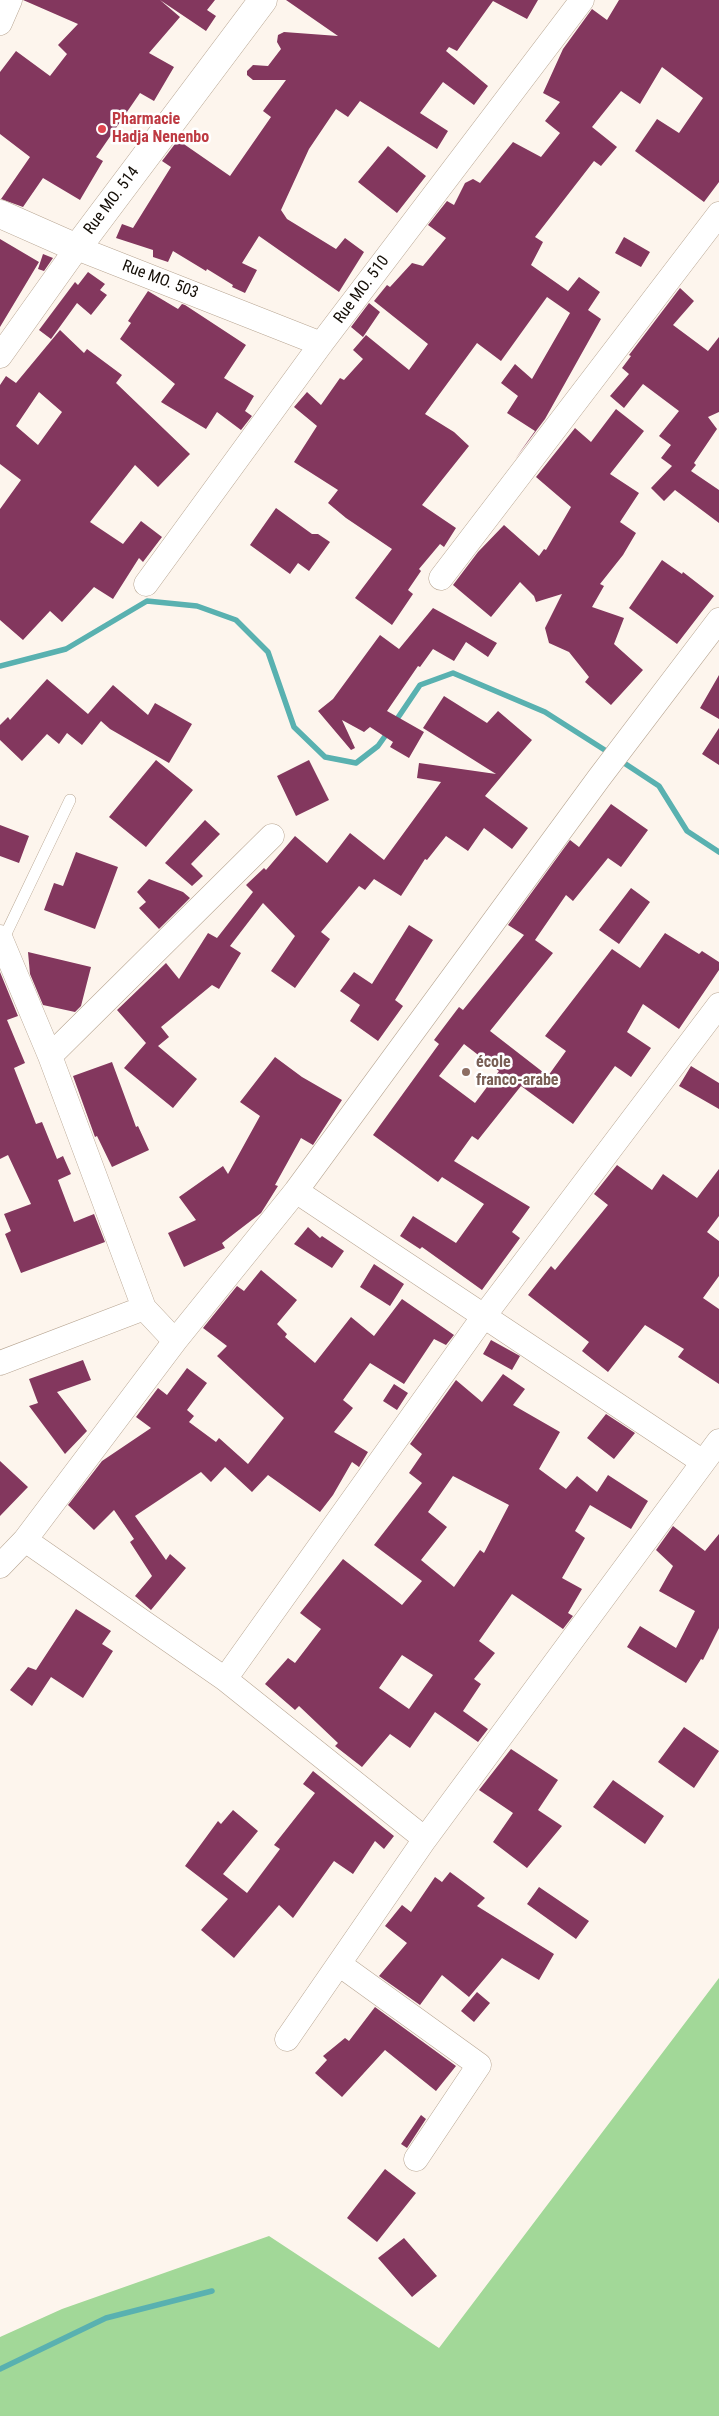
<!DOCTYPE html>
<meta charset="utf-8">
<style>
body{margin:0}
canvas{display:block;background:#fdf5ed}
</style>
<canvas width="719" height="2416"></canvas>
<script>
const ctx = document.querySelector('canvas').getContext('2d');
ctx.lineJoin = 'round';
function paint(path, color) {
  ctx.fillStyle = color;
  ctx.fill(path, 'evenodd');
}
function shape(rows) {
  const path = new Path2D();
  for (const r of rows) {
    path.moveTo(r[0], r[1]);
    for (let i = 2; i < r.length; i += 2) path.lineTo(r[i], r[i + 1]);
  }
  return path;
}
function trace(path, color, width, dash) {
  ctx.strokeStyle = color;
  ctx.lineWidth = width;
  ctx.lineCap = dash ? 'butt' : 'round';
  ctx.setLineDash(dash || []);
  ctx.stroke(path);
}
function write(font, color, halo, rows, align = 'center') {
  ctx.font = font + ' "Roboto Condensed",sans-serif';
  ctx.lineWidth = 5;
  ctx.setLineDash([]);
  ctx.textBaseline = 'middle';
  ctx.strokeStyle = halo;
  ctx.fillStyle = color;
  for (const [text, x, y, turn = 0] of rows) {
    ctx.save();
    ctx.translate(x, y);
    ctx.rotate((+turn || 0) * Math.PI / 180);
    ctx.textAlign = isNaN(turn) ? turn : align;
    if (halo) ctx.strokeText(text, 0, 0);
    ctx.fillText(text, 0, 0);
    ctx.restore();
  }
}
paint(shape([
 [719,1978,719,2416,0,2416,0,2337,62,2309,269,2236,439,2348]
]), '#a2d898');
trace(shape([
 [0,666,66,649,147,601,197,606,236,620,268,652,294,727,325,757,356,763,378,746,388,732],
 [395,722,420,685,453,673,545,712,611,754],
 [618,759,659,786,687,831,719,852],
 [0,2369,106,2318,212,2291]
]), '#59b1b0', 5.5);
paint(shape([
 [23,0,215,0,207,10,216,16,206,31,160,0,180,17,149,53,174,67,154,101,140,93,96,157,103,161,80,200,43,178,23,207,1,199,30,157,0,134,0,72,16,51,50,76,67,54,58,45,78,24],
 [286,0,538,0,527,19,493,1,457,51,449,47,446,51,488,86,474,105,443,82,420,113,448,131,437,149,360,101,348,117,336,109,309,149,281,210,287,219,336,249,345,238,364,252,339,292,259,236,242,263,257,270,245,293,232,287,233,285,207,269,206,271,173,251,168,262,153,257,153,250,116,238,122,224,133,228,171,167,162,161,178,140,230,176,271,117,263,111,286,80,253,80,247,75,247,71,253,65,268,66,281,49,277,42,278,35,284,32,338,36],
 [619,0,719,0,719,182,704,202,635,151,657,119,679,133,703,98,662,67,640,104,621,91,592,127,617,147,601,166,594,161,535,237,543,242,531,265,568,291,579,277,600,292,588,310,601,319,545,419,515,459,535,431,507,413,518,396,501,383,515,364,532,379,570,313,547,297,501,361,477,343,425,414,454,432,469,446,422,505,456,528,444,547,440,544,419,569,421,571,408,590,413,594,392,625,355,598,392,549,346,518,328,503,338,490,294,462,317,426,294,407,307,392,321,405,340,378,344,380,363,359,353,350,366,335,409,370,428,344,374,301,387,285,390,287,412,263,423,266,446,238,428,225,447,201,454,205,465,183,473,179,480,183,513,142,541,157,560,133,545,121,560,102,543,93,563,49,592,9,607,20],
 [388,146,426,176,397,213,358,182],
 [624,237,650,252,641,267,615,253],
 [0,239,39,262,0,327],
 [43,254,53,258,44,271,38,269],
 [88,272,105,284,100,290,107,295,91,315,77,303,51,339,39,330,75,282,78,285],
 [680,288,694,301,673,325,708,351,719,337,719,412,708,417,717,429,694,463,696,465,691,471,719,490,719,523,675,490,664,501,651,488,672,466,661,458,671,445,659,436,679,411,643,384,624,408,610,396,629,374,622,368,631,356,629,355],
 [148,291,178,309,182,304,185,305,246,345,224,378,254,396,245,411,252,416,241,430,217,412,206,429,161,402,175,384,120,339,131,323,128,321],
 [369,303,380,312,363,337,351,327],
 [60,330,84,353,87,349,122,375,116,383,190,454,158,487,135,465,90,522,123,544,141,521,162,537,143,562,139,558,113,599,94,587,62,622,50,611,23,640,0,620,0,509,21,480,0,464,0,385,6,376,16,383],
 [39,392,62,412,38,445,16,426],
 [616,409,644,431,610,474,639,493,620,522,636,533,623,555,600,584,604,586,592,607,624,618,614,644,643,670,611,705,585,682,589,677,569,652,549,643,545,628,562,594,536,602,534,596,520,582,491,617,453,585,478,552,504,525,539,556,544,549,546,550,571,507,536,477,575,428,591,442],
 [276,508,312,534,318,534,330,542,309,571,298,563,290,574,250,545],
 [662,560,682,574,683,572,714,596,677,644,629,608],
 [433,608,497,643,488,657,466,642,454,661,433,649,420,667,418,666,387,711,424,732,409,758,390,747,393,742,370,727,364,732,342,720,355,748,351,750,318,711,333,699,380,635,399,649],
 [719,675,719,719,700,708],
 [47,679,88,714,113,685,148,715,155,703,192,724,169,763,110,729,101,721,82,745,67,733,59,744,47,734,22,761,0,740,0,725,8,717,10,720],
 [444,696,487,723,498,711,532,740,485,796,528,828,512,849,484,828,468,851,446,836,427,860,425,859,401,896,374,879,365,890,359,886,321,932,330,939,295,988,271,971,295,936,263,903,230,946,241,953,219,989,212,985,161,1027,169,1037,158,1046,197,1079,173,1108,124,1068,146,1043,117,1010,166,963,179,979,208,933,217,938,253,892,246,885,264,868,266,870,295,836,327,863,350,833,384,860,441,782,417,778,419,763,496,774,423,728],
 [719,728,719,765,702,754],
 [156,760,193,790,146,847,109,817],
 [309,760,329,800,296,816,277,776],
 [611,804,648,830,621,867,608,858,573,901,566,895,535,940,553,953,490,1031,548,1076,566,1051,545,1036,612,949,640,968,665,933,699,954,702,951,719,962,719,970,679,1029,643,1004,627,1032,651,1048,631,1077,615,1066,573,1124,521,1086,478,1140,472,1136,454,1161,530,1207,512,1232,520,1238,482,1290,422,1247,420,1249,400,1236,413,1216,456,1243,484,1204,442,1177,438,1182,373,1135,439,1044,434,1040,459,1007,463,1010,524,935,508,925,570,840,579,847],
 [464,1044,499,1071,475,1103,439,1076],
 [205,820,220,834,191,864,203,876,192,886,165,863],
 [0,825,29,836,19,863,0,856],
 [76,852,118,867,95,929,44,910,54,883,63,886],
 [149,879,183,892,190,898,159,929,139,908,146,902,137,892],
 [631,888,650,902,619,944,599,930],
 [409,925,433,940,395,1000,403,1006,378,1041,350,1021,360,1005,340,991,354,972,372,984],
 [28,952,91,967,81,1006,75,1012,43,1005,30,974],
 [0,972,18,1016,7,1020,25,1063,14,1068,36,1124,42,1122,57,1159,63,1156,71,1174,58,1180,74,1222,94,1214,105,1242,21,1273,5,1234,11,1231,4,1214,31,1204,8,1155,0,1159],
 [275,1057,302,1077,342,1100,313,1145,301,1138,275,1185,278,1186,261,1213,222,1243,225,1248,184,1267,168,1233,196,1220,179,1197,223,1166,228,1174,260,1116,240,1102],
 [112,1062,136,1127,138,1126,149,1150,112,1167,97,1136,95,1137,73,1076],
 [691,1066,719,1083,719,1109,679,1086],
 [617,1165,652,1190,663,1174,697,1198,719,1169,719,1216,707,1232,719,1241,719,1276,703,1298,719,1309,719,1384,678,1357,684,1349,645,1325,608,1372,582,1351,589,1342,528,1295,551,1266,555,1270,608,1205,594,1194],
 [308,1227,320,1238,322,1236,344,1251,332,1268,294,1244],
 [374,1264,404,1284,390,1306,360,1287],
 [261,1270,297,1300,277,1324,287,1334,285,1337,315,1363,351,1317,374,1336,402,1299,454,1335,446,1345,434,1339,404,1384,370,1363,343,1400,353,1408,334,1432,368,1452,359,1467,352,1462,333,1495,320,1512,268,1475,252,1492,225,1467,211,1482,201,1472,135,1516,166,1560,170,1554,186,1568,151,1610,135,1596,152,1576,130,1542,134,1539,114,1510,94,1530,68,1505,102,1461,151,1428,136,1417,158,1388,167,1395,187,1368,207,1383,187,1410,194,1416,189,1422,216,1442,219,1438,248,1464,284,1418,217,1356,227,1346,203,1328,237,1286,244,1291],
 [491,1340,520,1356,512,1370,483,1354],
 [83,1360,91,1380,57,1392,87,1431,65,1454,29,1406,38,1403,29,1379],
 [503,1374,525,1389,513,1405,560,1432,539,1469,566,1489,577,1476,597,1492,608,1475,648,1501,631,1529,590,1505,575,1531,585,1538,562,1578,582,1589,568,1613,573,1616,563,1629,512,1594,479,1641,495,1653,474,1679,481,1684,463,1711,488,1729,478,1742,435,1712,410,1748,390,1734,362,1767,335,1746,338,1743,299,1706,295,1710,265,1684,288,1658,295,1663,321,1629,300,1613,343,1559,402,1605,422,1581,374,1545,422,1483,409,1473,422,1454,410,1444,456,1380,482,1402],
 [453,1476,509,1505,484,1553,480,1550,454,1587,421,1560,447,1527,428,1512],
 [402,1655,433,1675,409,1709,379,1688],
 [394,1384,408,1393,397,1410,383,1401],
 [606,1414,635,1433,614,1459,587,1438],
 [0,1461,28,1487,0,1516],
 [673,1526,705,1551,719,1534,719,1628,703,1660,701,1659,686,1683,627,1647,640,1626,676,1648,695,1611,659,1591,673,1566,656,1550],
 [76,1609,111,1631,102,1644,113,1651,83,1698,51,1677,32,1706,10,1690,28,1667,36,1670],
 [684,1727,719,1751,694,1788,658,1762],
 [511,1749,558,1780,538,1810,562,1826,527,1868,493,1842,513,1813,479,1790],
 [313,1771,394,1836,384,1849,375,1841,353,1874,334,1861,293,1918,279,1905,234,1958,201,1930,228,1899,185,1866,218,1821,221,1824,233,1810,258,1831,223,1874,247,1893,280,1849,274,1845,315,1793,303,1784],
 [613,1780,664,1816,645,1844,593,1807],
 [450,1872,485,1898,477,1906,554,1954,539,1980,502,1958,469,1997,442,1975,420,2005,379,1976,407,1943,385,1926,402,1905,411,1912,435,1877,442,1882],
 [539,1887,589,1921,576,1939,527,1904],
 [477,1992,490,2003,474,2022,461,2011],
 [375,2007,456,2066,436,2091,385,2050,342,2097,315,2073,327,2060,323,2056,345,2038,349,2041],
 [421,2115,426,2119,407,2148,401,2144],
 [385,2169,416,2193,377,2242,347,2218],
 [404,2238,437,2276,412,2297,378,2258]
]), '#83375e');
const service = shape([
 [2,942,70,800]
]);
const minor = shape([
 [0,23,10,0],
 [0,356,77,248,321,344],
 [441,578,719,214],
 [146,584,321,344,582,0],
 [0,937,50,1056,144,1308],
 [50,1056,272,836],
 [296,1191,703,1462],
 [0,1363,144,1308,175,1341],
 [25,1540,225,1679,425,1839],
 [0,1566,25,1540,175,1341,296,1191,599,778,719,620],
 [225,1679,484,1316,719,1005],
 [339,1964,479,2065,416,2159],
 [287,2039,425,1839,719,1441]
]);
const tertiary = shape([
 [0,214,77,248,263,0]
]);
trace(service, '#b8a693', 12);
trace(minor, '#b8a693', 25);
trace(tertiary, '#b8a693', 29);
trace(service, '#fff', 11);
trace(minor, '#fff', 24);
trace(tertiary, '#fff', 28);
for (const [x, y, r, color] of [
 [102,129,5,"#e0444e"],
 [466,1072,5,"#8d6e63"]
]) {
  const dot = new Path2D();
  dot.arc(x, y, r, 0, 2 * Math.PI);
  ctx.fillStyle = color;
  ctx.fill(dot);
  trace(dot, '#fff', 2);
}
write('bold 16px', '#be3a42', '#fff', [
 ["Pharmacie",112,120],
 ["Hadja Nenenbo",112,138]
], 'left');
write('16px', '#140e07', '#fff', [
 ["Rue MO. 514",112,201,-53],
 ["Rue MO. 503",160,280,21],
 ["Rue MO. 510",362,290,-53]
]);
write('bold 16px', '#785e54', '#fff', [
 ["école",476,1063],
 ["franco-arabe",476,1081]
], 'left');
</script>
